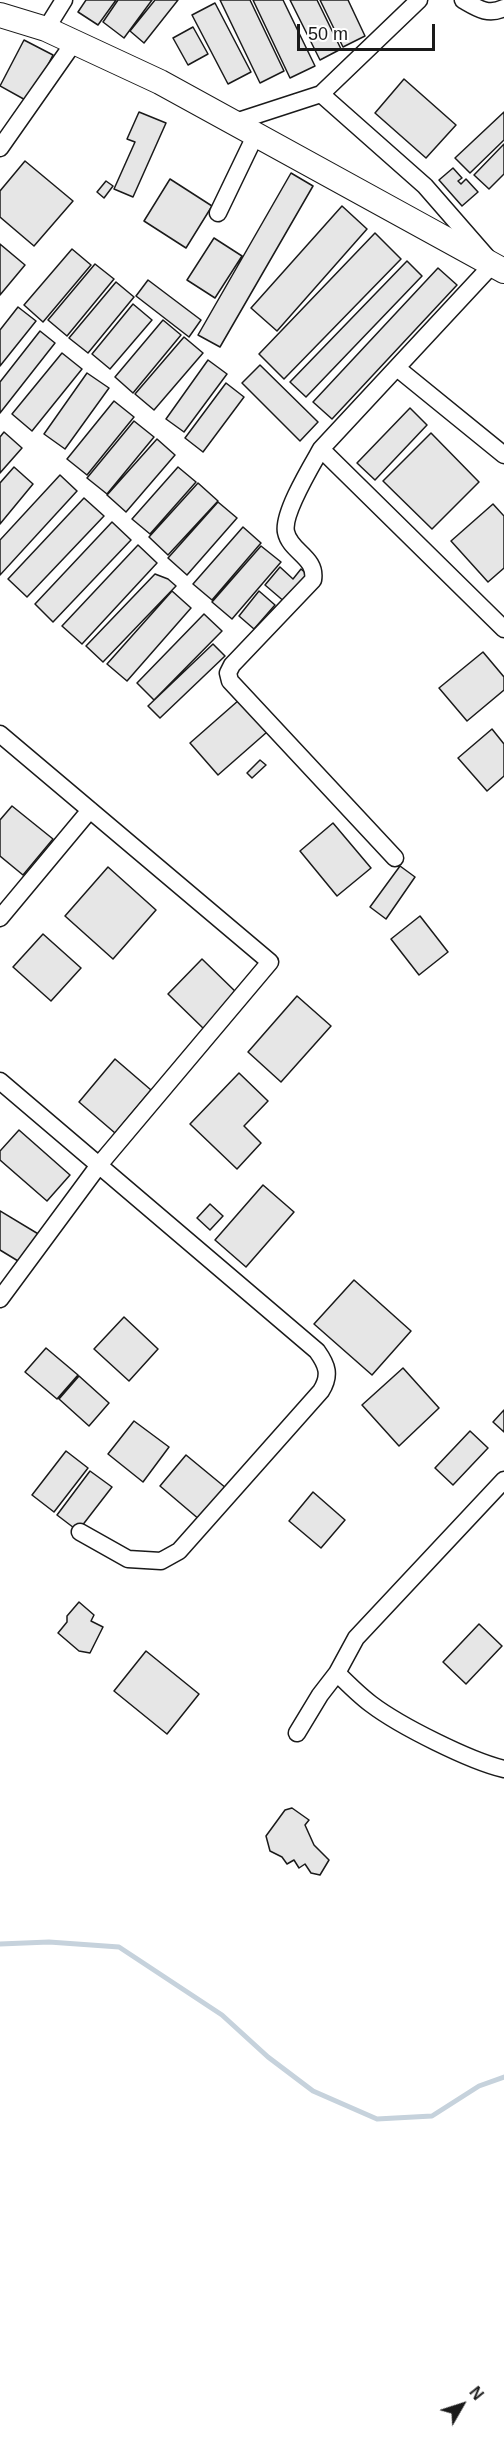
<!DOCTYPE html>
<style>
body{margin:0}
#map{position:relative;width:504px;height:2447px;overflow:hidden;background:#fff;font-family:Arial,sans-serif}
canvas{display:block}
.north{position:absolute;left:432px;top:2375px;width:60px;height:60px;-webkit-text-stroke:4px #fff;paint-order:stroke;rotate:51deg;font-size:16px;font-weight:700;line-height:24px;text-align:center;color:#1a1a1a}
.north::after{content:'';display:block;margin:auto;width:21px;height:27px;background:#1a1a1a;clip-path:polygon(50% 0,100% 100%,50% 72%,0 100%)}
.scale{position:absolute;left:297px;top:24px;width:138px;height:27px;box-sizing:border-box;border:3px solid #1a1a1a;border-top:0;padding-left:8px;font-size:18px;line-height:21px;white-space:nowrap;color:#1a1a1a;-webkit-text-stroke:4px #fff;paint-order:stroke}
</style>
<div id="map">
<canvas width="504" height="2447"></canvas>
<div class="north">N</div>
<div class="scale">50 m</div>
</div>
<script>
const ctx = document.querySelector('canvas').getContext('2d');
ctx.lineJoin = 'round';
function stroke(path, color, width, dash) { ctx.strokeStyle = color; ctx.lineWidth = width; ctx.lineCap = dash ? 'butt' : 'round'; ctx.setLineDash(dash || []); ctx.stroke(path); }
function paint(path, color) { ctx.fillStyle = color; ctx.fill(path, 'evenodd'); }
const stream = new Path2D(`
 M0,1944L49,1942L119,1947L222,2015L268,2057L313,2091L377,2119L432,2116L479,2086L504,2077`);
const building = new Path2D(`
 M86,0H116L98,25L78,12Z
 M118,0H152L124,38L103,22Z
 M155,0H178L144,43L130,31Z
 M220,0H250L284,71L260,83Z
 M253,0H283L315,66L290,78Z
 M290,0H317L341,49L320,60Z
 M320,0H348L365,36L343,47Z
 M215,3L251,72L228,84L192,15Z
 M193,27L208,54L188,65L173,38Z
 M24,40L53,55L29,102L0,86Z
 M404,79L456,125L426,158L375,113Z
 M139,112L166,123L133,197L114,189L135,142L127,139Z
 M504,112V140L470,173L455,158Z
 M504,144V174L489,189L474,175Z
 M25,161L73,201L34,246L0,217V191Z
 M453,168L462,178L458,181L461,184L466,179L478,192L462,206L439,180Z
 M291,173L313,186L220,347L198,335Z
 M170,179L212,206L186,248L144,221Z
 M106,181L113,186L104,198L97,192Z
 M342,206L367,229L277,331L251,308Z
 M375,233L401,259L284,379L259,354Z
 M214,238L242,256L215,298L187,280Z
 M0,244L25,265L0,295Z
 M72,249L91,265L43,322L24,305Z
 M407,261L422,276L306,397L290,382Z
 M95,264L114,279L67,336L48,320Z
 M438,268L457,285L332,419L313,402Z
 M148,280L201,320L189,337L136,296Z
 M116,282L134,297L88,353L69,338Z
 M133,304L152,320L110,369L92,354Z
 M18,307L36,321L0,366V330Z
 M163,320L181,335L133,393L115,377Z
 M40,331L55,343L0,413V382Z
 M184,337L203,353L154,410L135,394Z
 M62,353L82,369L32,431L12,414Z
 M208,360L227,374L184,432L166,419Z
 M260,365L318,422L300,441L242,383Z
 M87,373L109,388L65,449L44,434Z
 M226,383L244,397L203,452L185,438Z
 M114,401L134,417L87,475L67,459Z
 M410,408L427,425L375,480L357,463Z
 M134,421L154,437L107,494L87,478Z
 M4,432L22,448L0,473V437Z
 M431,433L479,482L432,529L383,481Z
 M157,439L175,455L126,512L107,495Z
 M14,467L33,484L0,524V483Z
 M178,467L196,482L150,534L132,519Z
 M60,475L77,491L0,575V540Z
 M198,483L218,501L168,555L149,537Z
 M84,498L104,516L27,597L8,579Z
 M218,502L237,518L187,575L168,558Z
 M493,504L504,516V568L488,582L451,541Z
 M112,522L131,540L53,622L35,604Z
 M243,527L261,543L212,600L193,584Z
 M138,545L157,563L82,644L62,626Z
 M261,546L281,562L232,619L212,602Z
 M280,567L293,579L301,569L309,576L286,603L265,585Z
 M155,574L168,579L176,586L103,662L86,646Z
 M172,591L191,608L127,681L107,664Z
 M259,591L275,605L254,629L239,616Z
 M204,614L222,631L154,700L137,683Z
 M213,644L225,656L160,718L148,706Z
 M483,652L504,677V690L467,721L439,688Z
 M239,700L267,732L218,775L190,743Z
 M492,729L504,744V776L487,791L458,758Z
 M260,760L266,765L252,778L247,773Z
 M12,806L53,839L23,875L0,856V820Z
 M333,823L371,868L337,896L300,851Z
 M400,866L415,877L386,919L370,907Z
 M108,867L156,910L113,959L65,916Z
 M420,916L448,952L419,975L391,939Z
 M43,934L81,968L51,1001L13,967Z
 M202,959L239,995L205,1030L168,994Z
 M297,996L331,1026L281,1082L248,1052Z
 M115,1059L151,1090L115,1133L79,1102Z
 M239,1073L268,1101L244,1126L261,1143L237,1169L190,1124Z
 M19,1130L70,1175L47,1201L0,1160V1151Z
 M263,1185L294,1212L246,1267L215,1240Z
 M210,1204L223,1216L210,1230L197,1218Z
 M0,1211L40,1235L23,1264L0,1250Z
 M354,1280L411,1331L372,1375L314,1324Z
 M124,1317L158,1349L129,1381L94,1349Z
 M46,1348L78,1375L57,1399L25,1372Z
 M403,1368L439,1408L399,1446L362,1405Z
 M79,1376L109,1403L89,1426L59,1399Z
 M504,1410V1432L493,1422Z
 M134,1421L169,1447L143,1482L108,1454Z
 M470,1431L488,1448L453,1485L435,1468Z
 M66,1451L88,1468L54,1512L32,1495Z
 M186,1455L226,1488L200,1520L160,1486Z
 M90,1471L112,1487L78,1531L57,1515Z
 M313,1492L345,1520L321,1548L289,1521Z
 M79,1602L94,1615L91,1621L103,1627L90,1653L79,1651L58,1633L67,1622V1616Z
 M479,1624L502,1646L466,1684L443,1662Z
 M146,1651L199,1694L167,1734L114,1691Z
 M292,1808L309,1820L305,1825L314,1845L329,1860L320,1875L311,1873L305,1864L299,1868L294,1860L287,1864L282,1857L270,1851L266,1836L285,1810Z`);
const street = new Path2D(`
 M463,0C477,8 488,16 504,8
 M46,29L64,0
 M321,94L425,186L493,264L321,449C312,465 282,514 286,532C290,552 317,557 313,580L232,665L228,673L230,681L395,858
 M235,122L321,94L419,0
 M0,148L75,41
 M218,213L256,134
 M397,368L504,455
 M321,449L504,629
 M0,734L270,962L99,1165L0,1299
 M0,918L90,810
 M0,1081L317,1351C327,1365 331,1375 321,1391L179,1551L161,1561L128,1559L80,1532
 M337,1673C348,1684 359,1695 371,1704C400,1726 470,1761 504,1769
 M297,1733L320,1695L337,1673L356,1638L504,1480`);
const secondary = new Path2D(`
 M0,15L46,29L160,82L504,271`);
stroke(stream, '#c6d2dc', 5);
paint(building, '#e6e6e6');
stroke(building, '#1a1a1a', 1.5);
stroke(street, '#1a1a1a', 19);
stroke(secondary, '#1a1a1a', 26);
stroke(street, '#fff', 16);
stroke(secondary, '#fff', 24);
</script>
